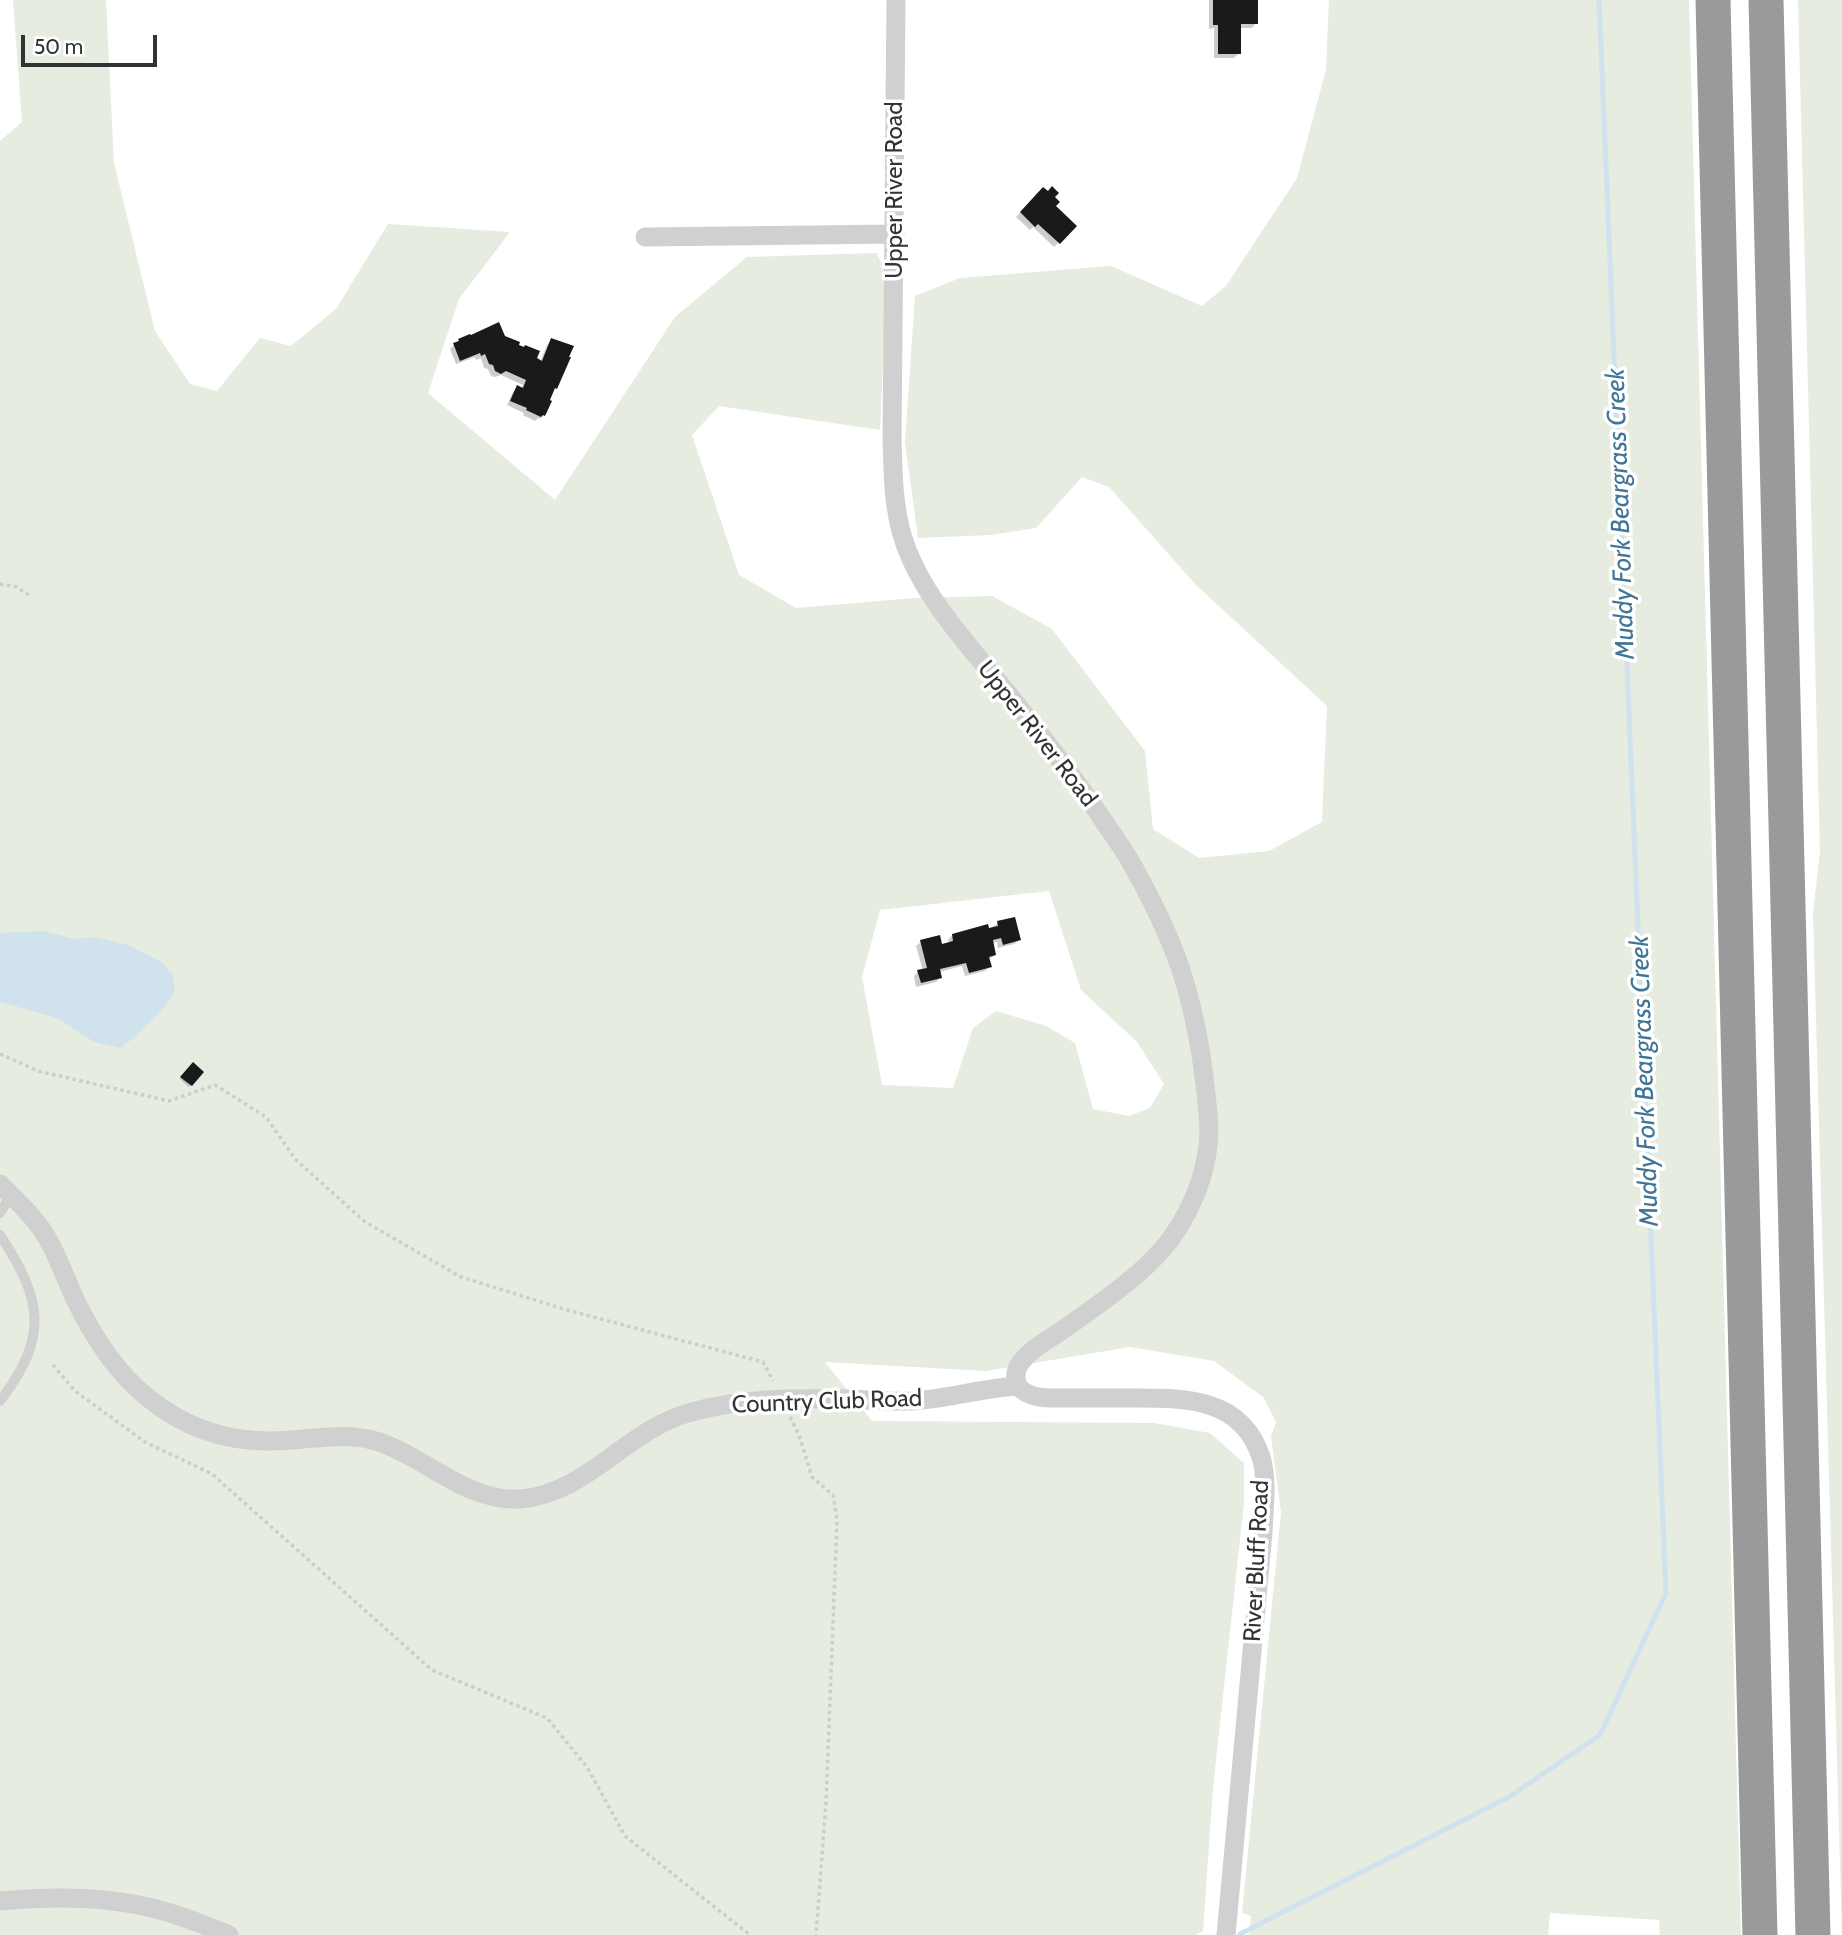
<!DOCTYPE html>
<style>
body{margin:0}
#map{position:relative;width:1842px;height:1935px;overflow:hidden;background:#fff;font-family:Cabin,sans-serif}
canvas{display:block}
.scale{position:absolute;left:21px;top:35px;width:136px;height:32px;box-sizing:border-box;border:4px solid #333;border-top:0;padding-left:9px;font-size:21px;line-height:24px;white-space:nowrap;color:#333;-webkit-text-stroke:5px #fff;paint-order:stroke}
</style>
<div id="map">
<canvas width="1842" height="1935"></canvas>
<div class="scale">50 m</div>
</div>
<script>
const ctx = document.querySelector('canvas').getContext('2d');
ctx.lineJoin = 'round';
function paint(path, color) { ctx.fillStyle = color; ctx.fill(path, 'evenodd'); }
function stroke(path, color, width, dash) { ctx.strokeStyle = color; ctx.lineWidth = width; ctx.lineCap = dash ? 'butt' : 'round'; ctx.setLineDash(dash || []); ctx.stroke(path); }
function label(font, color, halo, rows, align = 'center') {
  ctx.font = font + ' Cabin,sans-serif'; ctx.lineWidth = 7; ctx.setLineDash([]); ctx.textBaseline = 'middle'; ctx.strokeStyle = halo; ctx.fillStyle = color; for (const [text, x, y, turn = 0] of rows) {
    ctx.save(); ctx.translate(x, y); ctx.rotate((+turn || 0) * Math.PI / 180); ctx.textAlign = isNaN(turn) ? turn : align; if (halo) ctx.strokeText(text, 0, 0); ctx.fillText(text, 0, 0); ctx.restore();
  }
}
const green = new Path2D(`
 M13,0H106L114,163L155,331L190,384L217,391L260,338L291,346L336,309L388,224L510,232L459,299L428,393L555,500L675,317L747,257L876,253L887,272L880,430L719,406L692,435L739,575L796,608L914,598L992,596L1052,629L1145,751L1153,829L1199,858L1269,851L1322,822L1327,706L1196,585L1109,487L1082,477L1036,528L990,535L918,538L905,442L915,296L960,278L1111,266L1202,306L1226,286L1297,178L1326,70L1329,0H1689L1741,1935H1660L1659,1920L1550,1913L1548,1935H1249L1251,1916L1242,1913L1281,1512L1271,1436L1276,1422L1263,1397L1214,1361L1130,1347L986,1371L825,1362L872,1421L1154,1423L1210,1433L1244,1463V1503L1213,1788L1203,1931L1195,1935H0V141L22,122ZM1049,891L1081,990L1137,1042L1164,1084L1150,1108L1129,1116L1093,1109L1075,1043L1046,1026L996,1011L973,1028L953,1088L882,1085L862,977L880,910Z
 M1798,0H1842V1935L1813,913L1820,852Z`);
const water = new Path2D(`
 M44,931L74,939L95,937L128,945L160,961L172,973C173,978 175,985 174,990C172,1006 133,1039 120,1048L94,1042L57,1018L0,1002V933Z`);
const shadow = new Path2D(`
 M1209,0H1256V23L1252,28H1239V53L1234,58H1214V28L1209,29Z
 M1043,189L1052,197L1053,206L1075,226L1054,247L1033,227L1030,230L1016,217Z
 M503,337L540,362L547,345L552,340L556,388L551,393L544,415L539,419L538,418L535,421L523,415L524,413L507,405L513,392L517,388L521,389L523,385L501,375L495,377L491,376L488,369L484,368L481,358L476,360L475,357L456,364L450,349L459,340Z
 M998,923L1019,940L1014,944L998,948L997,942L992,943L995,955L988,960L990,966L985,971L965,976L962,966L939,972L941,977L936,982L916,987L914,976L918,972L923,971L916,946L921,942L940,946L949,944L948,940L952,935L988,930Z
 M193,1064L202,1072L189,1087L180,1079Z`);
const stream = new Path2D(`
 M1240,1934L1509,1797L1600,1735L1666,1593L1599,0`);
const building = new Path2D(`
 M1213,0H1258V24H1241V54H1218V25H1213Z
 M1052,186L1059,193L1055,197L1060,202L1056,206L1077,226L1060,244L1038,224L1035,227L1020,212L1043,187L1048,191Z
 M499,322L505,336L520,342L519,345L524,347L525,345L540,351L537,358L542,361L551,338L574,346L569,357H571L557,389L555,388L550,400L552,401L545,416L543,415L541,417L526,410L527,408L510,401L517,385L523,388L526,380L506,371L501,374L495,371L493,365L489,364L485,354L481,356L480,353L460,361L453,343L459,341L458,339L470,334L471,335Z
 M1015,917L1021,940L1003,945L1001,938L993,940L996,955L989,957L992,967L969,973L966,963L940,969L942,978L921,983L917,970L927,968L920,940L940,935L942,944L953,941L952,934L988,924L989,928L998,926L997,921Z
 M193,1062L204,1072L192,1086L180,1077Z`);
const path = new Path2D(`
 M0,584L17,587L30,596
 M0,1054L38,1071L169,1101L215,1085L266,1117L296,1160L364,1221L461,1277L567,1310L763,1362L773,1381
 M53,1365L75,1391L145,1442L212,1474L432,1670L547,1718L587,1767L625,1836L750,1935
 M790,1417L799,1435L812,1477L833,1495L837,1520L826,1803L816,1935`);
const service = new Path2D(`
 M0,1213L11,1195
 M0,1235C43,1300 49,1337 0,1401`);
const minor = new Path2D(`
 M896,0L892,438C893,472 893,506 903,538C921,595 969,646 1006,691C1039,732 1071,773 1101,817C1110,831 1120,844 1129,859C1149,894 1168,932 1181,970C1196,1016 1204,1066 1208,1114C1213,1158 1196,1204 1170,1240C1144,1274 1102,1302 1067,1327C1052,1338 1030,1348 1019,1365C1015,1372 1015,1379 1018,1386
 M645,237L895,234
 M0,1184C18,1202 38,1220 50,1243C59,1260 66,1279 74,1297C91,1333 116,1372 147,1397C189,1432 237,1445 291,1440C320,1438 351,1432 379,1442C427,1458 466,1502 520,1499C586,1494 626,1431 688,1413C739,1398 794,1398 847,1399C868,1400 890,1402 912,1401C948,1399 982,1388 1018,1386
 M1018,1386C1029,1400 1052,1398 1068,1398C1091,1398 1114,1398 1137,1398C1188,1398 1242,1399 1261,1457C1268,1480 1264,1508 1263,1532L1226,1935
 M0,1901C53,1896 111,1896 163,1911C186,1917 207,1926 229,1935`);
const motorway = new Path2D(`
 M1713,0L1760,1935
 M1766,0L1813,1935`);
const streetNames = [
 ["Upper River Road",895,190,-90],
 ["Upper River Road",1037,734,52],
 ["Country Club Road",827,1402,-2],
 ["River Bluff Road",1257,1561,-87]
];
const waterNames = [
 ["Muddy Fork Beargrass Creek",1621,514,-92],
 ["Muddy Fork Beargrass Creek",1645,1081,-92]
];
paint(green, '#e6ecdf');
paint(water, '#cfe2ee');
paint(shadow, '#0003');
stroke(stream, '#cfe2ee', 5);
paint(building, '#1a1a1a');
stroke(path, '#cdcdcd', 3.5, [3.5, 3.5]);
stroke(service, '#d0d0d0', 10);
stroke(minor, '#d0d0d0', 19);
stroke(motorway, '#9a9a9a', 35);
label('24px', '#333', '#fff', streetNames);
label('italic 26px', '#3f7597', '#fff', waterNames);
</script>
